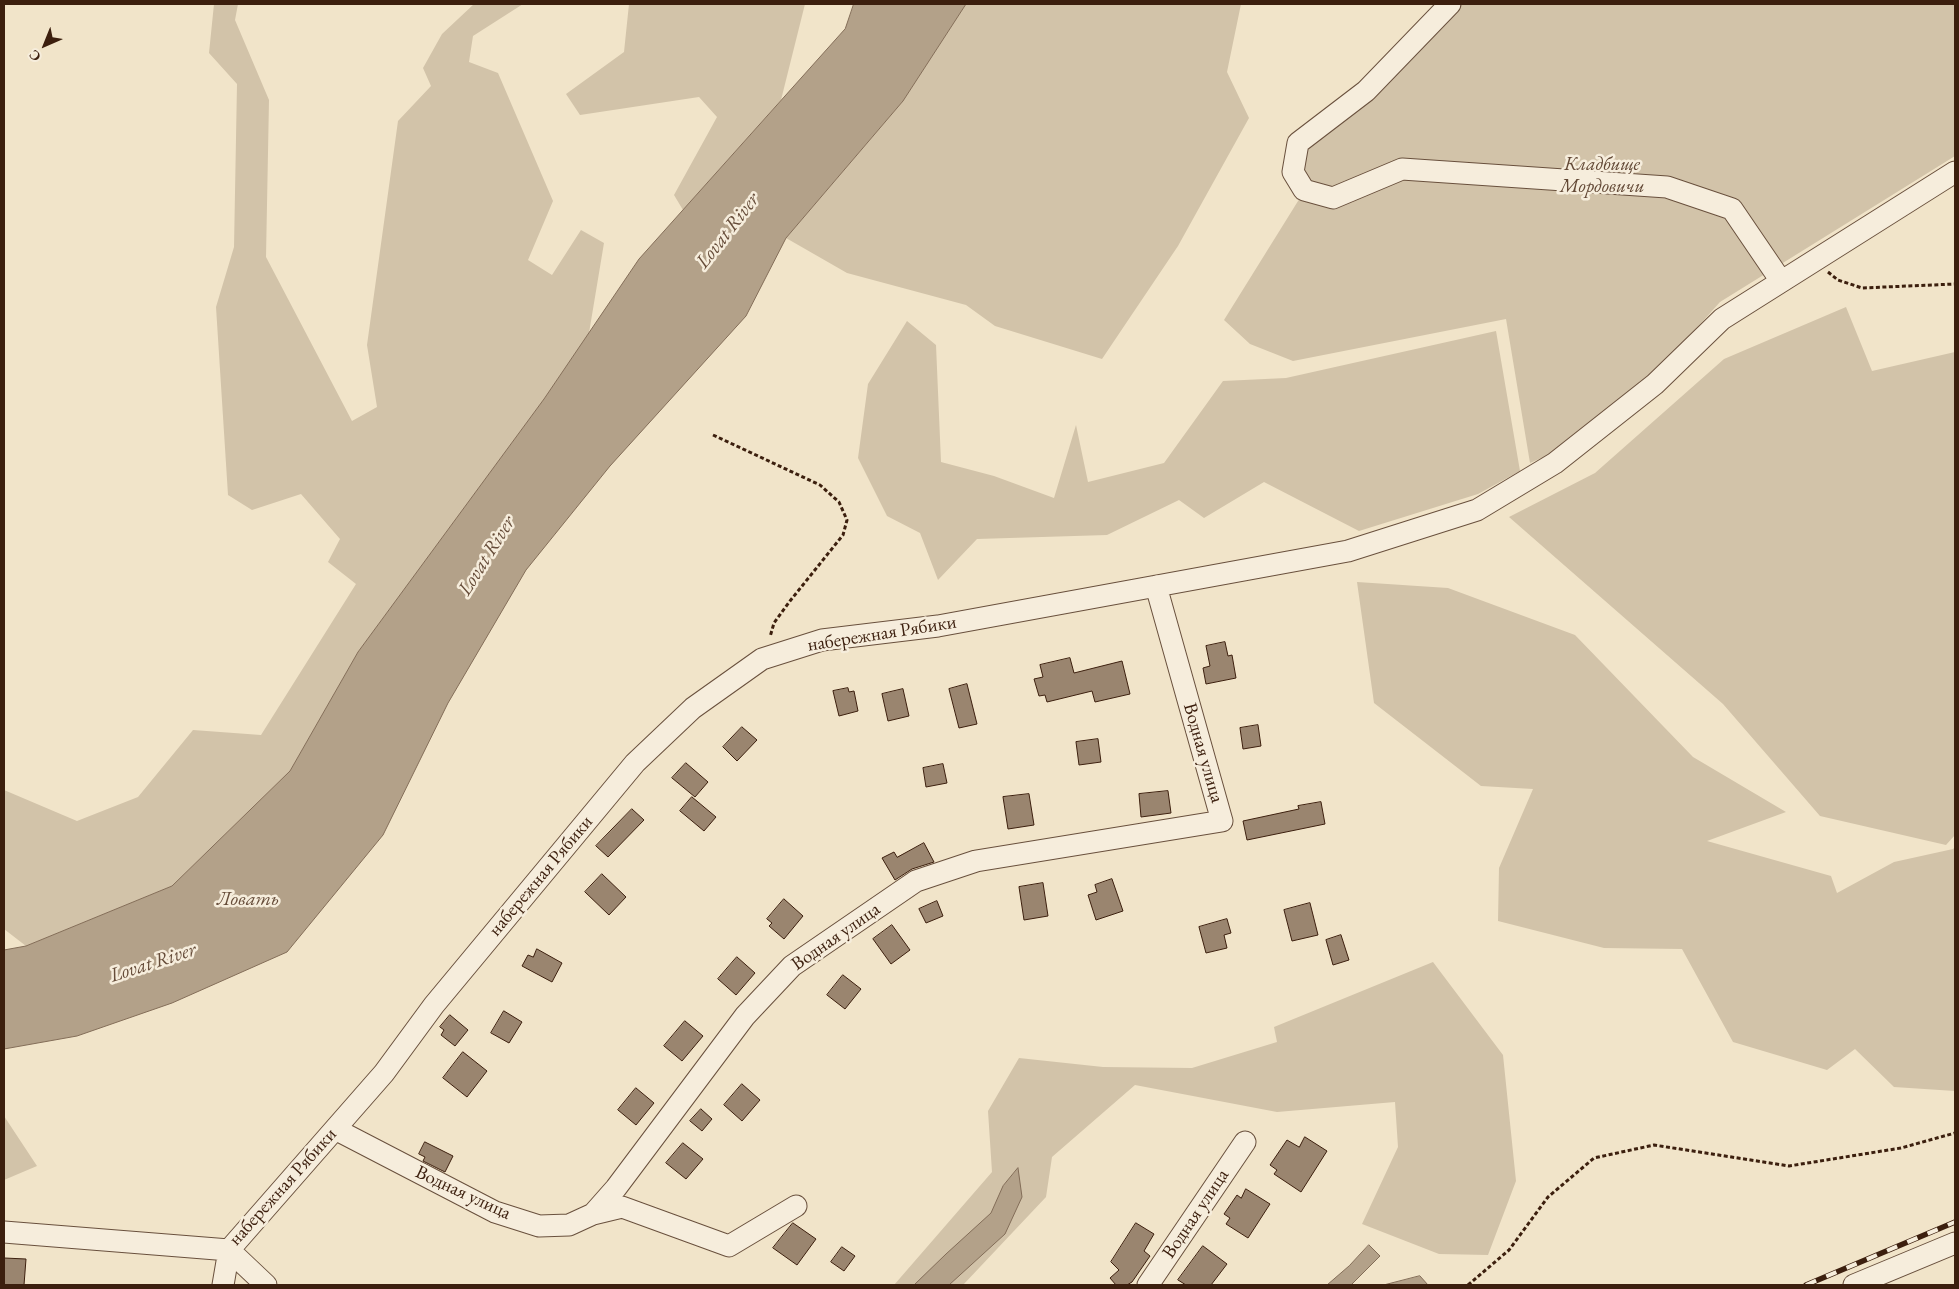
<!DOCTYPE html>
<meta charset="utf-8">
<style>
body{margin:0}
#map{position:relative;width:1959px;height:1289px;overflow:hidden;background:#f1e4c9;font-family:"EB Garamond",serif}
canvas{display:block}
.frame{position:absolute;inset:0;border:5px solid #3c1f0e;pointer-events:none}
.north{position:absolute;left:20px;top:20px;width:50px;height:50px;-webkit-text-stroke:4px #f6eddc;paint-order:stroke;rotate:224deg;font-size:14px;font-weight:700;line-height:20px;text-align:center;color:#3c1f0e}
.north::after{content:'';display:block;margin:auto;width:18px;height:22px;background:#3c1f0e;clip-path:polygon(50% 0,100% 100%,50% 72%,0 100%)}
</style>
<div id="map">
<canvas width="1959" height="1289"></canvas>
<div class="frame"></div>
<div class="north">С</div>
</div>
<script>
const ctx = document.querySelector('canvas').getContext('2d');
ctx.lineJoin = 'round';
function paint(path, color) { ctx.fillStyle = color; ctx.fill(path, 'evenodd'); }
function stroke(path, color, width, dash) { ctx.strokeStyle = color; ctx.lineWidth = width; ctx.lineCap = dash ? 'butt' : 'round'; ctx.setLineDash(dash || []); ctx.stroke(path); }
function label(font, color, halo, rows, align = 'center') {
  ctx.font = font + ' "EB Garamond",serif'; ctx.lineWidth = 5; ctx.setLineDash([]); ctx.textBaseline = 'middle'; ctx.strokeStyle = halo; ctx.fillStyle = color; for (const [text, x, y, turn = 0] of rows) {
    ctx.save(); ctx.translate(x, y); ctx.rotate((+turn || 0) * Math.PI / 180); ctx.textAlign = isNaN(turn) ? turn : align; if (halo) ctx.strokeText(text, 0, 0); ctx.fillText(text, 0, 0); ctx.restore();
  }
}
const green = new Path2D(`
 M214,4H238L235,20L269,100L266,257L352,421L377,407L367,345L398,121L431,86L423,68L442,34L474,4H523L473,36L469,62L498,73L553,201L528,260L552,275L581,230L604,243L589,333L544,399L358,652L290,771L172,886L26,946L4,929V790L77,821L138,797L193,730L261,735L356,584L328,562L340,539L301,494L252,510L228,495L216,307L234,247L237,84L209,53Z
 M629,4H805L781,100L683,210L674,195L717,117L699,97L580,115L566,94L624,52Z
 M966,4H1241L1227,72L1249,118L1178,246L1102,359L995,326L966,305L847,273L786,238L903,101Z
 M1459,4H1955V156L1720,302L1669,359L1555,452L1530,463L1506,319L1293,361L1250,344L1224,320L1308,185L1300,171L1304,146Z
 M1846,307L1872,371L1955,352V835L1946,845L1820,816L1723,704L1509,517L1595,473L1724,359Z
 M907,321L936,345L941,462L994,476L1054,498L1076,425L1088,482L1164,463L1223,381L1286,378L1496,331L1520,471L1478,494L1359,531L1264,482L1204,518L1179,500L1107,535L977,539L938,580L920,533L887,516L858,458L868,384Z
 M1357,582L1448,588L1575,635L1693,757L1786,812L1707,841L1831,876L1837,893L1894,862L1953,849L1955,847V1091L1894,1087L1855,1049L1827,1070L1733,1042L1682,949L1604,948L1498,921L1499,868L1533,789L1481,786L1374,703Z
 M1433,962L1503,1055L1516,1181L1488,1255L1439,1254L1362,1224L1398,1147L1395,1102L1277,1112L1135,1085L1052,1157L1046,1197L963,1285H894L992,1172L988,1111L1019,1058L1103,1067L1192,1068L1277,1042L1274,1027Z
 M4,1116L37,1166L4,1180Z`);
const water = new Path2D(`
 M854,4H966L903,101L786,238L746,316L610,466L526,570L448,703L383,835L287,952L172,1003L77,1036L4,1049V950L26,946L172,886L290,771L358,652L544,399L639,259L845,29Z
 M1018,1168L1022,1197L1005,1234L949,1285H914L946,1254L991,1213L1003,1186Z
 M1369,1245L1380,1256L1351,1285H1327L1349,1266Z
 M1420,1276L1428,1285H1384Z`);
const building = new Path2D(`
 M1225,642L1228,656L1232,655L1236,678L1206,684L1203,668L1210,666L1206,646Z
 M1070,658L1074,673L1122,661L1130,694L1095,702L1092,691L1047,702L1045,695L1039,696L1034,679L1043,677L1040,665Z
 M967,684L977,724L959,728L949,689Z
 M848,688L849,692L854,691L858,711L839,716L833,691Z
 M903,689L909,716L888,721L882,694Z
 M1258,725L1261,746L1243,749L1240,728Z
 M742,727L757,740L737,761L723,747Z
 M1098,739L1101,762L1079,765L1076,742Z
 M686,763L708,782L695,797L672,778Z
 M943,764L947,783L926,787L923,768Z
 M1168,791L1171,813L1141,817L1139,794Z
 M1029,794L1034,825L1008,829L1003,797Z
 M692,797L716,817L704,831L680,811Z
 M1321,802L1325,824L1247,840L1243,821L1299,809L1298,806Z
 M632,809L644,820L608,857L596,846Z
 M924,843L934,862L912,869L895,880L882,858L894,852L897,857Z
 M602,874L626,897L609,915L585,892Z
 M1112,879L1123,911L1096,920L1088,895L1097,892L1095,885Z
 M1043,883L1048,916L1024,920L1019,887Z
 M784,899L803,916L784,939L769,926L772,923L767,919Z
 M937,901L943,916L926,923L919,909Z
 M1310,903L1318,935L1292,941L1284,910Z
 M1227,919L1231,933L1224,935L1227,948L1206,953L1199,927Z
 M892,925L910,950L891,964L873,939Z
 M1341,935L1349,960L1333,965L1326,940Z
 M537,949L562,963L552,982L522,966L528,955L533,957Z
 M737,957L755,973L736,995L718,979Z
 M843,975L861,989L845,1009L827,995Z
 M504,1011L522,1022L509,1043L491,1033Z
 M450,1015L468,1030L455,1046L441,1035L444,1030L440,1027Z
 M685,1021L703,1036L682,1061L664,1046Z
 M463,1052L487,1071L467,1097L443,1078Z
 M742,1084L760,1100L742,1121L724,1105Z
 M636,1088L654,1103L636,1125L618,1110Z
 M701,1109L712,1119L702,1131L690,1121Z
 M1305,1137L1327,1151L1301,1192L1274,1174L1277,1170L1270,1165L1287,1140L1299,1147Z
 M425,1142L453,1156L445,1172L423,1161L425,1157L419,1154Z
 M683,1143L703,1159L686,1179L666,1163Z
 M1246,1189L1270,1204L1248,1238L1226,1224L1230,1218L1224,1214L1237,1195L1241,1198Z
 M793,1223L816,1239L797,1265L773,1248Z
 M1136,1223L1154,1234L1144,1251L1150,1256L1132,1282L1127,1285H1116L1110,1278L1119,1270L1111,1262Z
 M1203,1246L1227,1264L1211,1285H1186L1178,1280Z
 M842,1247L855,1256L844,1271L831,1262Z
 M4,1258L26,1259L24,1285H4Z`);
const path = new Path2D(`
 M1828,272L1838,280L1862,288L1955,284
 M713,435L820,485L839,502L847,520L843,535L790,601L774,623L770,637
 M1468,1285L1509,1250L1548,1197L1594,1158L1654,1145L1789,1166L1901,1148L1955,1133`);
const minor = new Path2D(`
 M1450,4L1366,91L1298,143L1293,172L1304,190L1333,198L1402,169L1667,187L1732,209L1781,281
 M335,1129L495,1212L539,1226L569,1225L593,1214L616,1188L745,1016L792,966L916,881L976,861L1222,821L1156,586
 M593,1214L622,1207L729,1246L796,1206
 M4,1232L229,1250
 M229,1250L384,1073L434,1005L635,763L693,708L762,659L822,640L938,626L1348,551L1477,510L1555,463L1655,384L1722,319L1955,172
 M229,1250L266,1285
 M223,1285L229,1250
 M1148,1285L1245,1142
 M1854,1285L1955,1243`);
const rail = new Path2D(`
 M1806,1285L1955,1222`);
const parkNames = [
 ["Кладбище",1602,165],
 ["Мордовичи",1602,187]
];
const streetNames = [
 ["набережная Рябики",882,634,-9],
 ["Водная улица",1203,753,74],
 ["набережная Рябики",541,876,-50],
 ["Водная улица",836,937,-35],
 ["набережная Рябики",283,1187,-48],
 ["Водная улица",463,1193,25],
 ["Водная улица",1196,1214,-56]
];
const waterNames = [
 ["Lovat River",728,231,-52],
 ["Lovat River",487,556,-58],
 ["Ловать",248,900],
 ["Lovat River",153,963,-18]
];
paint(green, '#d2c3a9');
paint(water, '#b3a189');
stroke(water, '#836d58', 1);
paint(building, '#9a856f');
stroke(building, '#3c1f0e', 1);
stroke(minor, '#69503d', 23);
stroke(path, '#3c1f0e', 3, [4, 2.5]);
stroke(minor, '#f6eddc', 21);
stroke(rail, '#3c1f0e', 5.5);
stroke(rail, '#f6eddc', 4, [11]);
label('italic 19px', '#624835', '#f6eddc', parkNames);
label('19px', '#3c1f0e', '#f6eddc', streetNames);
label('italic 20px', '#664c39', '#f6eddc', waterNames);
</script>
